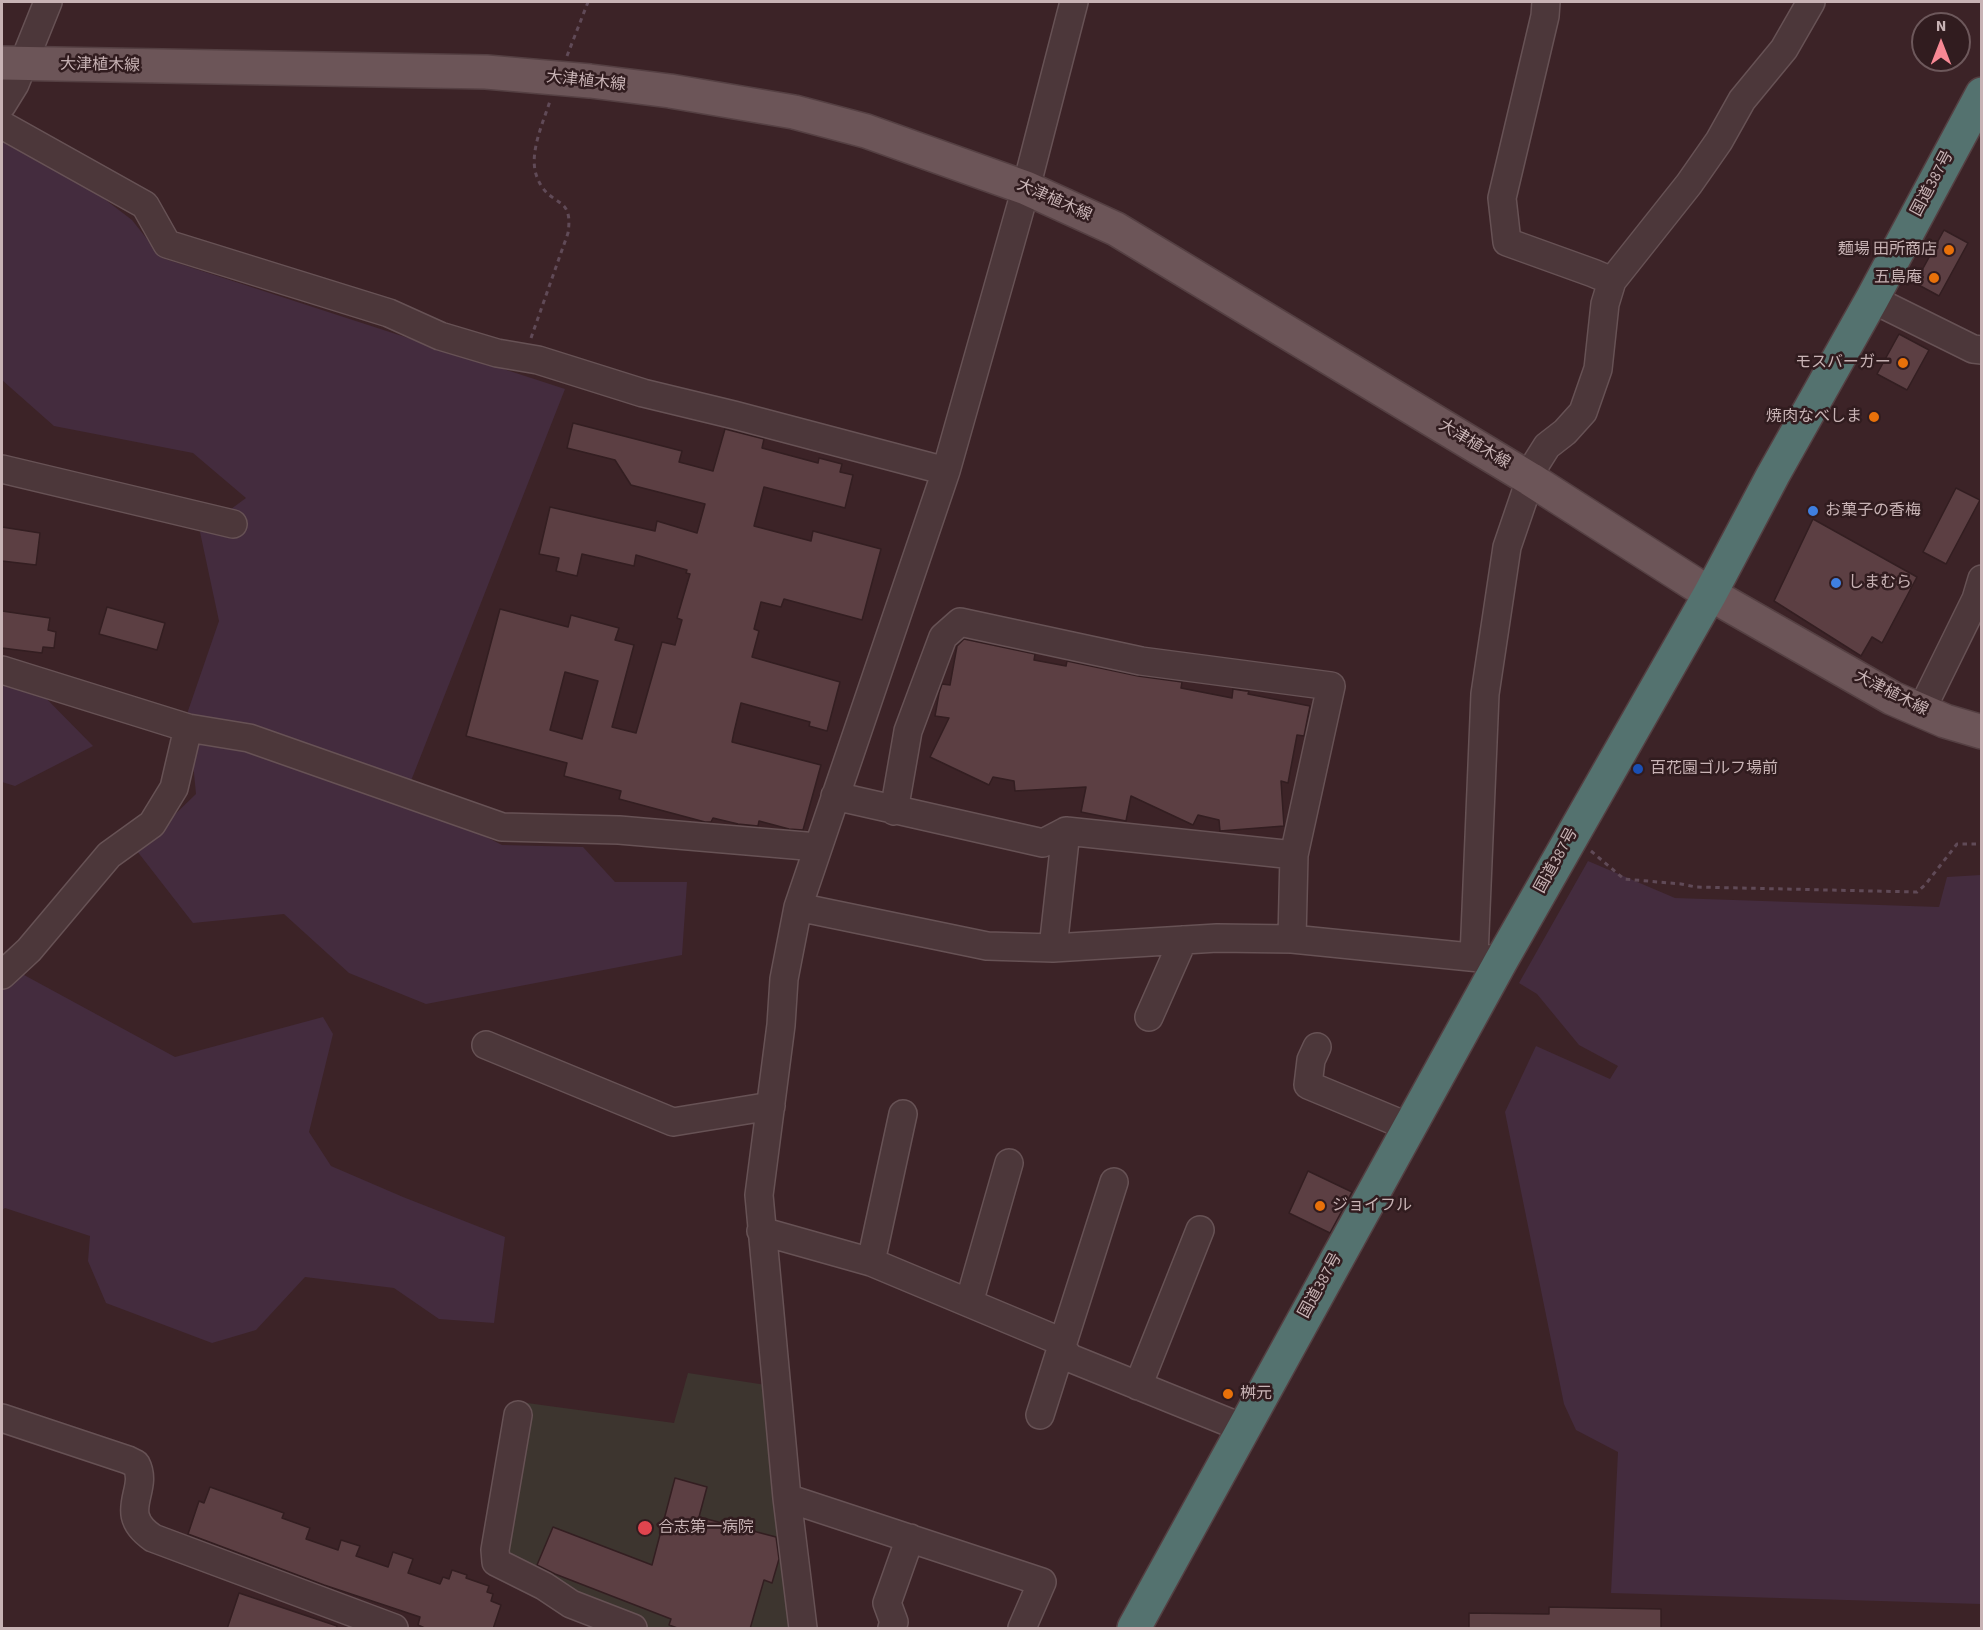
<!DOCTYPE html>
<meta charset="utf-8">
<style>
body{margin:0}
#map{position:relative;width:1983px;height:1630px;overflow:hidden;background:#3c2327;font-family:"Source Sans 3",sans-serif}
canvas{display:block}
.frame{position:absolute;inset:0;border:3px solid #c8b3b5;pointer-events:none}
.north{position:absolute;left:1911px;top:12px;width:60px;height:60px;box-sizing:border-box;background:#311c1f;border:2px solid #6d585b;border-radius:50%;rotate:0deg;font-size:16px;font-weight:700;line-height:24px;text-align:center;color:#c8b3b5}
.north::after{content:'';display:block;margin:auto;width:21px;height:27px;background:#f78894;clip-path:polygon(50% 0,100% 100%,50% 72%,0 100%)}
</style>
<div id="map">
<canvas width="1983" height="1630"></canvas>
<div class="frame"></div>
<div class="north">N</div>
</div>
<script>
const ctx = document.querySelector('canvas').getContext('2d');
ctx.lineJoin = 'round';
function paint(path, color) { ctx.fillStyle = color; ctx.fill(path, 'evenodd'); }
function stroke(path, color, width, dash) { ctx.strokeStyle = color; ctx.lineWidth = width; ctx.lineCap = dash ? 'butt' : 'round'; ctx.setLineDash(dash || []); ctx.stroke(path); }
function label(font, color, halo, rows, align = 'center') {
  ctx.font = font + ' "Source Sans 3","Noto Sans JP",sans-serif'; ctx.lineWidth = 5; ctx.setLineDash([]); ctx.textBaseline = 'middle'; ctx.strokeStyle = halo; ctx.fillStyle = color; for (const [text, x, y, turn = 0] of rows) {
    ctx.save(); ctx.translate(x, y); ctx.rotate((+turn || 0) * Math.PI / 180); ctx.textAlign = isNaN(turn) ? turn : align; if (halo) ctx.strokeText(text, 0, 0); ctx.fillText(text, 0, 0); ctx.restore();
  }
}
const medical = new Path2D(`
 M688,1373L766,1385L796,1628H645L499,1557L527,1403L674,1423Z`);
const green = new Path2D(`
 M2,121L132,220L162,258L565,389L405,796L502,845L583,847L615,882H687L682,955L426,1004L349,973L284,914L193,923L137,851L196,794L188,711L219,621L200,532L246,498L193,453L54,426L2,380Z
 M2,675L34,686L93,746L15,786L2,782Z
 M1588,861L1675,898L1939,907L1947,877L1981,875V1604L1611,1593L1618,1452L1576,1430L1564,1404L1505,1112L1536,1046L1610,1079L1618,1066L1579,1045L1537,994L1519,983Z
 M2,963L175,1057L323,1017L333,1034L309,1132L331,1166L403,1197L505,1237L494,1323L439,1319L394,1288L305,1277L256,1330L212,1343L106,1303L88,1261L90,1236L5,1208L2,1210Z`);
const building = new Path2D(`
 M1944,230L1968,243L1939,296L1915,283Z
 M1899,334L1929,350L1907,390L1877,374Z
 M573,423L682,451L679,462L713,471L725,429L764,439L762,448L818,463L819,458L842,464L840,472L853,475L845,508L764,487L754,526L811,541L813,531L881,549L862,620L784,599L781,607L761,602L754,629L759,631L752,657L840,682L827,731L809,726L810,722L741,703L734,732L732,742L821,765L803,830L789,829L759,821L758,826L738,824L713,818L711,822H705L619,799L621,791L564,776L567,763L466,736L500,609L568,627L571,615L619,628L615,640L634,645L612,727L636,733L662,642L675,645L682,620L677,618L690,574L686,573L687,570L636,555L634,566L582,554L577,576L556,571L559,558L539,554L550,507L655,531L657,521L697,533L705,504L631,485L615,460L567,448ZM565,672L598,681L582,739L550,730Z
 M1956,488L1980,500L1946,564L1923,552Z
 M1813,519L1917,577L1882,643L1872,637L1861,656L1774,601Z
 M2,527L40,533L36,565L2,561Z
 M107,607L165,623L157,650L99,634Z
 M2,611L50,618L48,630L56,632L54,648L43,647L42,653L2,648Z
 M964,639L1035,654L1034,660L1066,666L1067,661L1138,676L1182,682L1181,688L1232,698L1233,689L1246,691H1249L1248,694L1310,706L1304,736L1297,735L1288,783L1281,781L1284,826L1220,831L1219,820L1198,815L1193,825L1131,796L1126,821L1081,812L1086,787L1015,791L1014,781L993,777L989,785L930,757L949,718L935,716L939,693L942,684L950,685L957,646Z
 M1308,1171L1352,1192L1330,1233L1289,1213Z
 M675,1478L707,1487L699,1517L776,1537L779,1559L772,1583L764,1580L750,1629H680L669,1625L671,1619L555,1574L537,1565L553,1527L652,1565Z
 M210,1487L284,1513L282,1518L310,1528L306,1539L338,1550L341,1540L360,1546L356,1556L388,1567L393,1552L413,1559L408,1573L440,1584L443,1577L449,1579L452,1570L467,1575L466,1578L489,1586L487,1592L493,1594L491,1601L501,1605L493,1629H427L418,1625L420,1617L324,1585L188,1534L199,1501L204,1503Z
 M239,1593L337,1626L336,1629H227Z
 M1549,1607L1661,1609V1629H1469V1613L1549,1614Z`);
const path = new Path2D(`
 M567,56L588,2
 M531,338L568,233C574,193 549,209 537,177C528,155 543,123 550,101
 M1591,851L1624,879L1681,884L1696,887L1917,892L1925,885L1957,844H1982`);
const minor = new Path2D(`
 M1546,2L1545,16L1502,198L1507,242L1593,273L1612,281
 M2,105L15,84L48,2
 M2,125L145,205L167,244L389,313L440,336L497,353L538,360L643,393L734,415L946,471
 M1872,299L1973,349L1982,350
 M2,469L233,524
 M2,670L188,728L249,738L502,827L619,830L817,847
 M1921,711L1976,599L1982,579
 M835,796L1043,843L1066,831L1294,855
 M894,811L908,731L943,637L960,622L1141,661L1331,686L1294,855L1292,939
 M798,907L987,946L1053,948L1217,938L1292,939L1490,959
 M1053,948L1066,831
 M1474,957L1485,694L1507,547L1535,465L1547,446L1565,432L1583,412L1598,369L1605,304L1612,281L1689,184L1719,141L1742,100L1784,49L1811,2
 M2,975L29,950L109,855L152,824L174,788L188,728
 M1149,1017L1183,940
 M486,1045L673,1122L771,1106
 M1317,1047L1311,1060L1308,1085L1409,1127
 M761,1231L871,1262L1055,1339L1070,1358L1243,1428
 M871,1262L903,1114
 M969,1303L1009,1163
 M1138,1386L1200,1230
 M518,1415L495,1550L496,1562L544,1586L571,1604L633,1628
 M1040,1415L1114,1182
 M2,1418L128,1460L136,1464C150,1491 115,1512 153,1538L394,1628
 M787,1498L1042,1582L1022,1628
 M803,1628L787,1498L759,1195L781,1025L784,979L798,907L946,471L1026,188L1074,2
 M892,1628L894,1622L887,1603L910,1538`);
const major = new Path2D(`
 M2,63L486,72L590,81L670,91L794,112L866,131L1026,188L1116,229L1530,479L1710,594L1892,698L1945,721L1982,732`);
const highway = new Path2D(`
 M1134,1628L1501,961L1710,594L1773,475L1872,299L1982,94`);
const markers = [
 [1949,250,6,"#e8710a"],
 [1934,278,6,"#e8710a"],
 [1903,363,6,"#e8710a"],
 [1874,417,6,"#e8710a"],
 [1813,511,6,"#3f7fe0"],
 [1836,583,6,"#3f7fe0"],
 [1638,769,6,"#1a4fb4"],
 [1320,1206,6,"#e8710a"],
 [1228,1394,6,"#e8710a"],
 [645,1528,8,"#e0444e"]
];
const streetNames = [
 ["大津植木線",100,66,1],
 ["大津植木線",586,82,6],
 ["国道387号",1933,184,-62],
 ["大津植木線",1054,201,24],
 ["大津植木線",1474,445,31],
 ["大津植木線",1891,694,27],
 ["国道387号",1557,861,-61],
 ["国道387号",1321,1286,-61]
];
const poiNames = [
 ["麺場 田所商店",1937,250,"right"],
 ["五島庵",1922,278,"right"],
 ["モスバーガー",1891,363,"right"],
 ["焼肉なべしま",1862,417,"right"],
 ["お菓子の香梅",1825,511],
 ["しまむら",1848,583],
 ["百花園ゴルフ場前",1650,769],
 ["ジョイフル",1332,1206],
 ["桝元",1240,1394],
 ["合志第一病院",658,1528]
];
paint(medical, '#3d352f');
paint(green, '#442c3e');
paint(building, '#5c3f43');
stroke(building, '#331e21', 1.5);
stroke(minor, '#675255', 30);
stroke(major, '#554043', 36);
stroke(highway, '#543f42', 36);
stroke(path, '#604a57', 3, [4.5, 4.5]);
stroke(minor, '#4c373a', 27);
stroke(major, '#6c5558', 33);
stroke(highway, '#54726f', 33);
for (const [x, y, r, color] of markers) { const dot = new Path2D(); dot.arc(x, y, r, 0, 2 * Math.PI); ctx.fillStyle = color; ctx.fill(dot); stroke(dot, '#311c1f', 2); }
label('16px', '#c8b3b5', '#311c1f', streetNames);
label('16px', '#c8b3b5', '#311c1f', poiNames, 'left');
</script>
